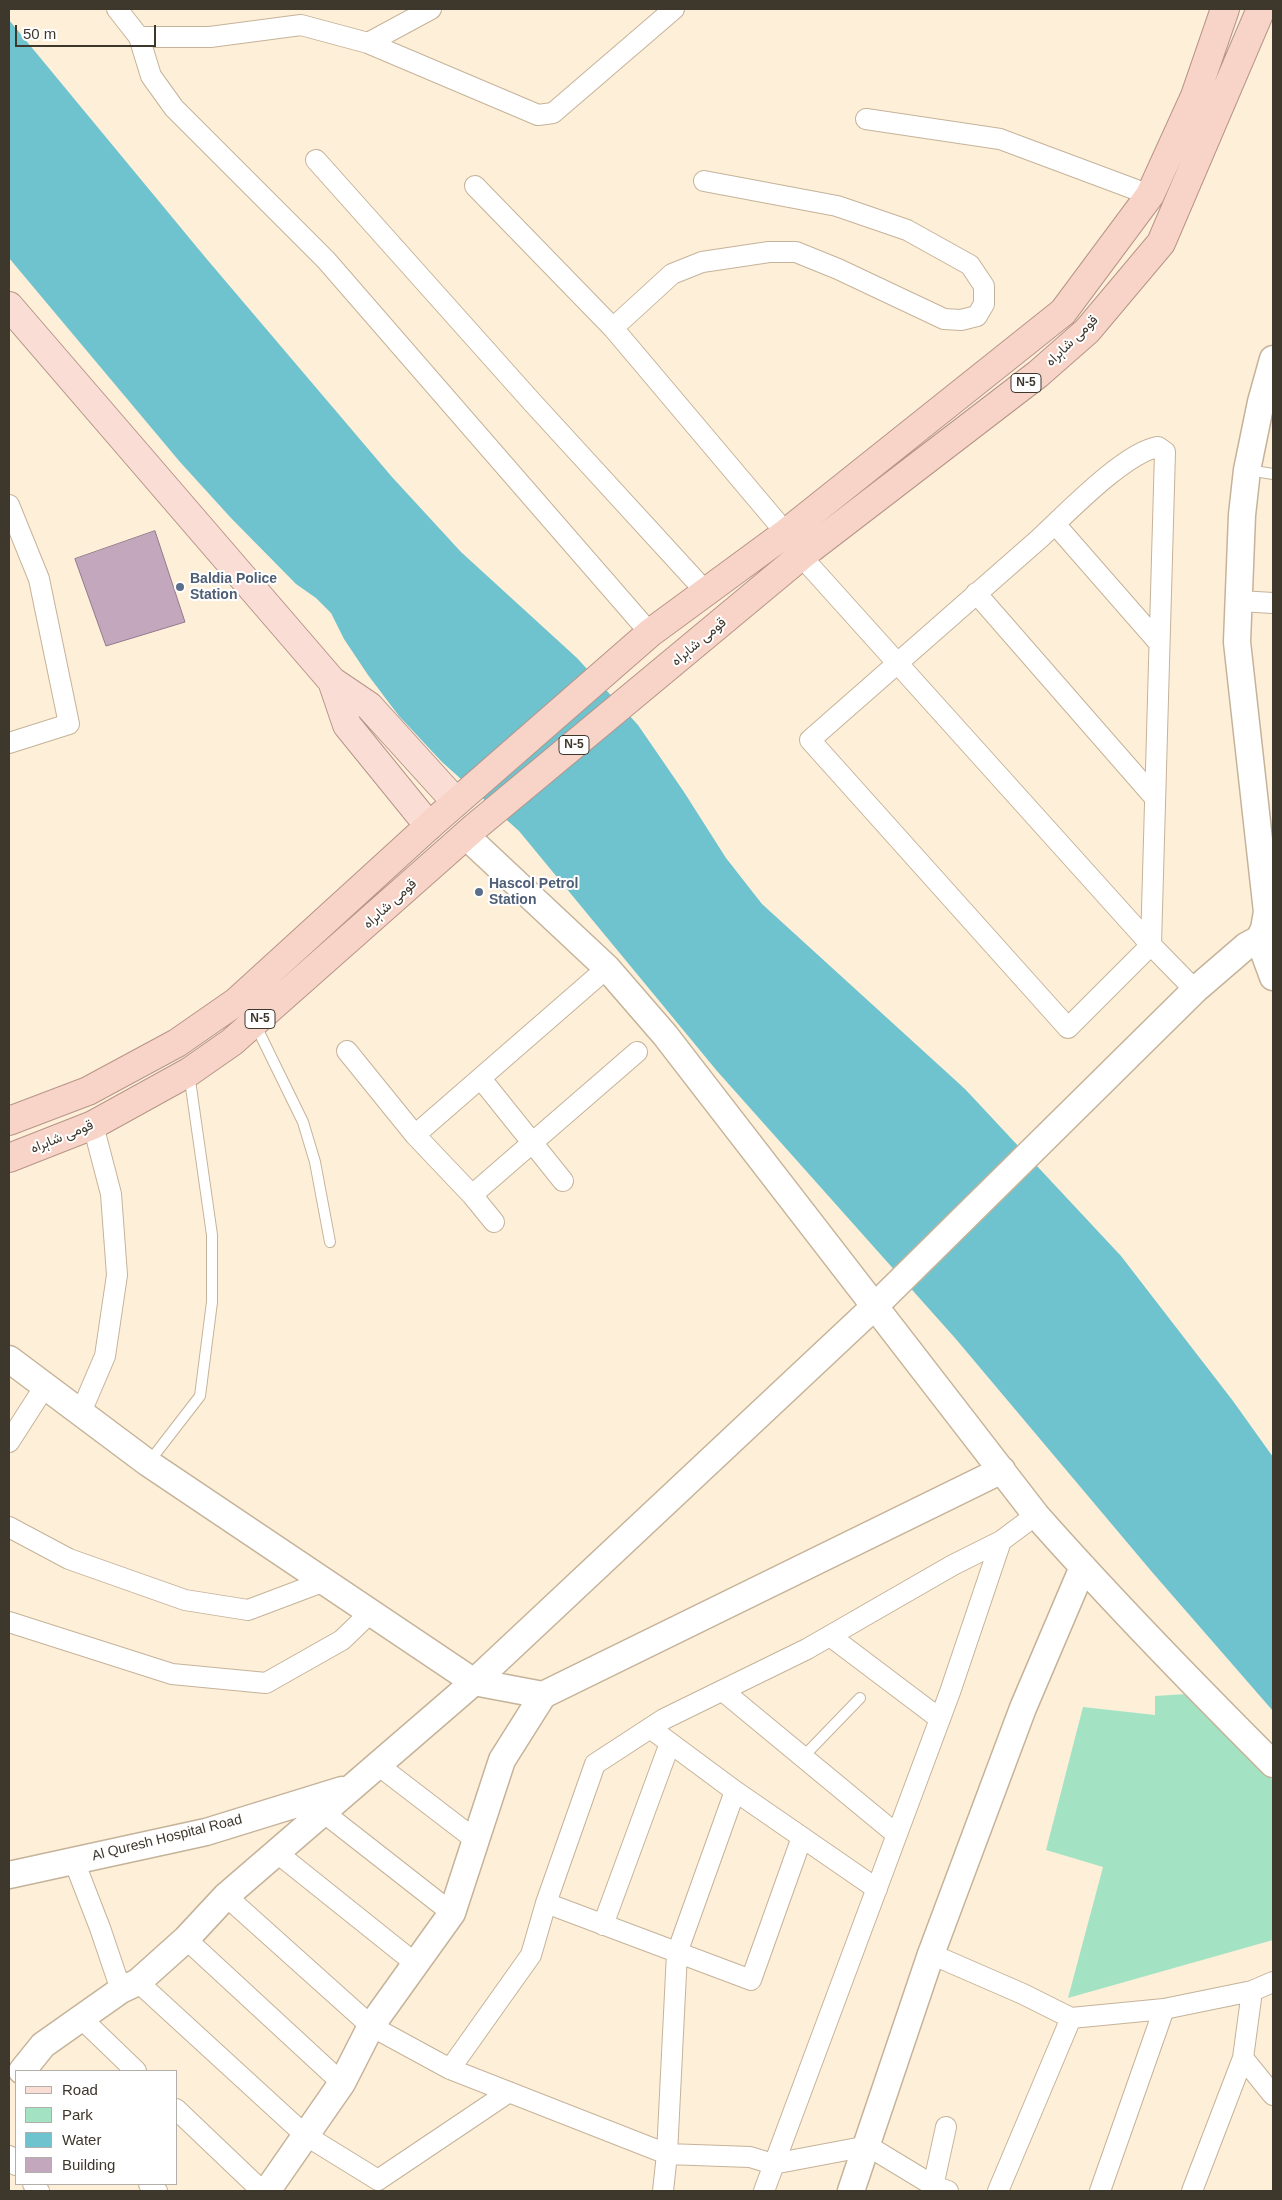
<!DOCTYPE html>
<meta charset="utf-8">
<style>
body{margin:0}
#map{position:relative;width:1282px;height:2200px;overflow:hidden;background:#feefd9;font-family:Helvetica,sans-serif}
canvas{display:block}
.frame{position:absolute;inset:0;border:10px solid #3e372c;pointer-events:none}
.legend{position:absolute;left:15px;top:2070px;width:162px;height:115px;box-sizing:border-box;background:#fff;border:1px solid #b2afab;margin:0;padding:6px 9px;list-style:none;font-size:15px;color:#3e372c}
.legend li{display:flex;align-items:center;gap:10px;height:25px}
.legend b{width:25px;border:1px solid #b2afab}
.scale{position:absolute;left:15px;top:25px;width:141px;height:22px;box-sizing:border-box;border:2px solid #3e372c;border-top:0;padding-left:6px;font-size:15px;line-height:18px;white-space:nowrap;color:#3e372c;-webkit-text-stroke:4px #fff;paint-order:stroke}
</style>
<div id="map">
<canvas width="1282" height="2200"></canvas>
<div class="frame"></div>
<ul class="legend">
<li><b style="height:6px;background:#faded6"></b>Road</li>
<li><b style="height:14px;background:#a3e3c4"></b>Park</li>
<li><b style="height:14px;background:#6ec3cf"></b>Water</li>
<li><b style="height:14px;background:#c3a8bd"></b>Building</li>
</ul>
<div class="scale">50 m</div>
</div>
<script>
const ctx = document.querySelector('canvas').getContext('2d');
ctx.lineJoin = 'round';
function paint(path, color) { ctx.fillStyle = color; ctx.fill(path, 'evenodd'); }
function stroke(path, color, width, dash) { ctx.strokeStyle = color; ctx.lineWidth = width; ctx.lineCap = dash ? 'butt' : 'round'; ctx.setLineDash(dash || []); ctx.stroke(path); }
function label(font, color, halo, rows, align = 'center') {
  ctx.font = font + ' Helvetica,Vazirmatn,sans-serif'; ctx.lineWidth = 4; ctx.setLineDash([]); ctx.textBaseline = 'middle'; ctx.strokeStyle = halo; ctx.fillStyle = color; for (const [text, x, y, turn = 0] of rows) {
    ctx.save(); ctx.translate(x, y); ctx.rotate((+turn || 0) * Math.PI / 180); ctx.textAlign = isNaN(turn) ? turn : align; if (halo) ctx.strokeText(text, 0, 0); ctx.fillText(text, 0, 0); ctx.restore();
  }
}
const green = new Path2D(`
 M1202,1693L1273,1781V1940L1068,1998L1103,1867L1046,1850L1083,1707L1155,1715V1696Z`);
const water = new Path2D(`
 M9,20L205,257L392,477L461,552L577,658L638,725L684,792L726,858L762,904L965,1089L1121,1256L1233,1401L1273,1457V1711L1152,1572L955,1338L717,1071L519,831L442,762L399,716L368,675L344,639L331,613L316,598L296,584L231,518L180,462L9,258Z`);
const building = new Path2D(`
 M155,531L185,622L106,646L75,559Z`);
const service = new Path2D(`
 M1248,470L1273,474
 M255,1024L303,1122L315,1162L330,1242
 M149,1462L200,1396L212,1302V1235L189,1073
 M803,1757L860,1698`);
const minor = new Path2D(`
 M117,9L139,37L151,76L174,108L326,260L650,633
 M139,37H210L301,25L368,43L431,9
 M368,43L538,115L553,113L674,9
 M866,119L1000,139L1150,195
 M316,160L532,402L706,592
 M475,186L613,328L786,533
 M613,328L672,274L702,262L769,252H796L838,269L944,319L961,320L977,316L984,304V286L970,265L907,230L837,206L704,181
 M1158,447L1165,452L1151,945L1068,1028L810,740C886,673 962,606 1039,539C1065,515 1125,452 1158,447Z
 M9,505L39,579L69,724L9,743
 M1055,524L1159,643
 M801,556L1151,945L1195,990
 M976,593L1155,798
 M1239,601L1273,603
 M347,1051L415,1135L472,1195L494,1222
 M482,1080L563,1181
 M415,1135L607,968
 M472,1195L637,1052
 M81,1412L105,1356L117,1275L111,1194L93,1125
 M9,1442L45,1386
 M9,1527L69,1559L185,1600L248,1610L325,1581
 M9,1622L172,1674L266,1683L342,1640L371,1612
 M830,1636L940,1719
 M723,1691L896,1834
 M650,1728L735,1791L877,1889
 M378,1765L477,1841
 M323,1812L452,1913
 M276,1852L416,1964
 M74,1861L100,1928L121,1990
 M226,1896L371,2026L450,2069L667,2154L750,2157L773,2164L868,2146L934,2186L948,2191
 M546,1903L751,1980L802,1837
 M603,1925L670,1743
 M186,1939L342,2083
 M931,1954L1023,1994L1071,2018L1164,2009L1252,1991L1273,1982
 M138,1982L305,2135L378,2180L509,2092
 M81,2018L136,2071
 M1243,2058L1273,2095
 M450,2069L531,1955L546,1903L595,1764L664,1719L807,1649L953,1565L1001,1541L1036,1515
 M176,2109L262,2191
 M9,2156L16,2165
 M33,2184L39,2191
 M149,2184L157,2191
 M663,2191L667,2154L677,1953L735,1791
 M764,2191L950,1692L1001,1541
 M932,2191L946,2127
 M998,2191L1071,2018
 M1100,2191L1164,2009
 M1192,2191L1243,2058L1252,1991`);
const tertiary = new Path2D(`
 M466,836L607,968L665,1035L1036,1515C1112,1601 1192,1683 1273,1764
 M1259,939L1273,977
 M9,1359L148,1463L474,1682L543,1695
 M9,1875L206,1832L342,1790
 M22,2071L43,2045L121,1990L138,1982L186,1939L226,1896L474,1682L875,1306L1195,990L1246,946L1259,939L1264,929L1267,912L1237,642L1242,515L1247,470L1261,402L1273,359
 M267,2191L342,2083L371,2026L452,1913L502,1760L543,1695L1002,1470
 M851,2191L931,1954L1023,1708L1083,1567`);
const primary = new Path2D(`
 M9,306L332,681L369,706L456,802
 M332,681L347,725L429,826`);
const trunk = new Path2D(`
 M9,1121L88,1091L177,1043L236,1002L429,826L650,633L786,533L1063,312L1150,195L1195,96L1225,9
 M9,1158L93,1125L189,1072L232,1042L475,827L801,556L1038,374L1087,331L1161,243L1261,9`);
const markers = [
 [180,587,5,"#5c6f8a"],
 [479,892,5,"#5c6f8a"]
];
const shields = [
 [1026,383,30],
 [574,745,30],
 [260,1019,30]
];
const shieldNames = [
 ["N-5",1026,383],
 ["N-5",574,745],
 ["N-5",260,1019]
];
const streetNames = [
 ["قومی شاہراہ",1072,341,-44],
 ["قومی شاہراہ",699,642,-40],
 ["قومی شاہراہ",390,904,-42],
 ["قومی شاہراہ",62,1137,-22],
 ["Al Quresh Hospital Road",167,1838,-14]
];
const serviceNames = [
 ["Baldia Police",190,579],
 ["Station",190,595],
 ["Hascol Petrol",489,884],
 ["Station",489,900]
];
paint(green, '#a3e3c4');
paint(water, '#6ec3cf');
paint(building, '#c3a8bd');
stroke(building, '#92798c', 1);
stroke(service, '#c5b399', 12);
stroke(minor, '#c5b399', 22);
stroke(tertiary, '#c5b399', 29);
stroke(primary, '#b69588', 30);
stroke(trunk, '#b69588', 30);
stroke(service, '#fff', 10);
stroke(minor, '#fff', 20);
stroke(tertiary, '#fff', 26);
stroke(primary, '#faded6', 28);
stroke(trunk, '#f8d3c8', 28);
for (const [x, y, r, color] of markers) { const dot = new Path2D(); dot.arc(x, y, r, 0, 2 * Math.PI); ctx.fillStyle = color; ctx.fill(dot); stroke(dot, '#fff', 2); }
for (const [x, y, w] of shields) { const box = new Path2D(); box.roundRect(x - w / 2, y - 9.5, w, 19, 4); ctx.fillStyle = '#fff'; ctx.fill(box); stroke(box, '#3e372c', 1); }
label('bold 12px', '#3e372c', null, shieldNames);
label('14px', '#3e372c', '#fff', streetNames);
label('bold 14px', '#4e5e75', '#fff', serviceNames, 'left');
</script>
